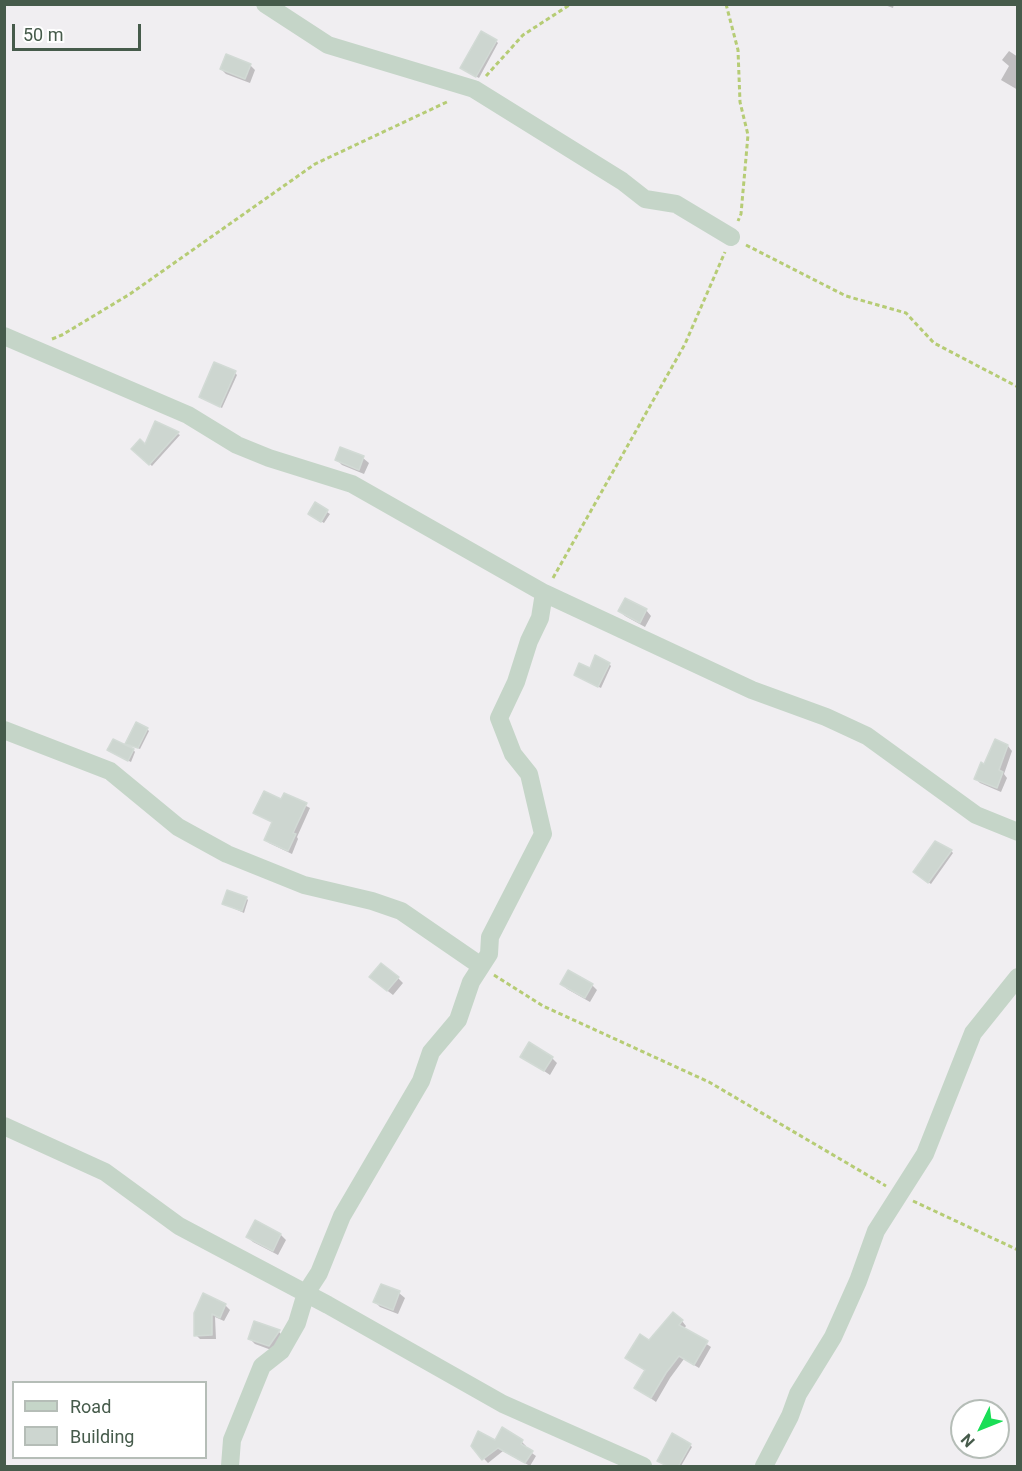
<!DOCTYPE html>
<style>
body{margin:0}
#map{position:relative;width:1022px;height:1471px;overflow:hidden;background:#f0eef1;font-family:Roboto,sans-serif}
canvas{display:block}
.frame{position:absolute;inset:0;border:6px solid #465b4b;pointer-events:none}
.legend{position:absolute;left:12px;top:1381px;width:195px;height:78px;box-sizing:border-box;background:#fff;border:2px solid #b5bdb7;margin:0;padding:8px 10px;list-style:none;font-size:18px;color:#465b4b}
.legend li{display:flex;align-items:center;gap:12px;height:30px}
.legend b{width:30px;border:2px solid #b5bdb7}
.north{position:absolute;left:950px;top:1399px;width:60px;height:60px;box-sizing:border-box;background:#fff;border:2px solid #b5bdb7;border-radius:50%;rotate:227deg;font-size:16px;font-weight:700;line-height:24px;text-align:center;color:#465b4b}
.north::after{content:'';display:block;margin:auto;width:21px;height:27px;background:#1ade56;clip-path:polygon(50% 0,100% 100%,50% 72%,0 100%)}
.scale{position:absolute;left:12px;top:24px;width:129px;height:27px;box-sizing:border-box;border:3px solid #465b4b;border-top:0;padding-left:8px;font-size:18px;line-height:21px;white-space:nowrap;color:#465b4b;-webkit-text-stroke:4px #fff;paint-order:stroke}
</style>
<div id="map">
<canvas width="1022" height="1471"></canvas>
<div class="frame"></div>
<ul class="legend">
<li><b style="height:8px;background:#c5d5c8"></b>Road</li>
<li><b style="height:16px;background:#cdd6d0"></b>Building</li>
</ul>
<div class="north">N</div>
<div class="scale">50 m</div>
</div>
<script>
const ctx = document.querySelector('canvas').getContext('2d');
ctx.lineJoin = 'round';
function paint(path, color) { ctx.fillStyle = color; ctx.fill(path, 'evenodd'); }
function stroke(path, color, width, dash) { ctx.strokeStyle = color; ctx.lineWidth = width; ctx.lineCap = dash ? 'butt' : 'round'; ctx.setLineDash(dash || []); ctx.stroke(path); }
const shadow = new Path2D(`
 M882,4H894L893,8Z
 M496,41L498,43L479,78L464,70Z
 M1009,51L1018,57V90L1001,80L1009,66L1002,60Z
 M250,65L255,70L250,83L226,74L221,69Z
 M235,373L237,375L222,408L202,398Z
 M156,423L180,435L152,466L133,448L145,446Z
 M363,458L369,463L364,474L342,465L337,460Z
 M315,504L330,514L324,523L312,516Z
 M646,610L651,616L645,627L625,616L620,611Z
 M609,664L611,666L601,688L577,676Z
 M147,729L149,731L140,749L127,744Z
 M1008,746L1012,751L1004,774L1007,778L1001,792L980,783L975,778L985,766Z
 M133,749L135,752L131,762L111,752Z
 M285,795L310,808L297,837L298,839L292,854L269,843L266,840L273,823L255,812L282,801Z
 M951,851L953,853L931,884L917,874Z
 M246,898L248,900L244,913L224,904Z
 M398,978L403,983L393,995L376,982Z
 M562,984L592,985L597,990L590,1002L567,989Z
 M522,1056L552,1058L557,1063L550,1075Z
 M255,1222L281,1235L286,1240L278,1255L253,1242L248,1237Z
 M399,1293L405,1298L398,1314L380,1307L375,1302Z
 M204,1295L226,1306L230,1310L224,1321L215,1317L216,1339H200L196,1335Z
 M682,1321L686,1326L684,1329L711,1347L699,1368L684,1359L670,1378L656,1402L636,1388L646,1371L632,1362L649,1342Z
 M255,1323L279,1332L284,1337L274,1351L255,1344L250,1339Z
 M522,1442L526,1446L525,1448L536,1456L530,1466L503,1451L488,1463L472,1446Z
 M690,1445L692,1447L681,1466H669Z`);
const building = new Path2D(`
 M481,31L497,40L476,77L460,68Z
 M226,54L251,64L245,79L220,69Z
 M214,362L236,371L220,407L199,397Z
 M155,421L179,432L149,465L131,449L140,439L145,444Z
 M340,447L364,456L359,470L335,460Z
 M315,502L328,510L321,522L308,514Z
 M625,598L647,609L640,623L618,611Z
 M595,655L610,663L598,687L574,675L579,663L590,668Z
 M136,722L148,728L138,748L125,744Z
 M113,739L134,749L128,761L107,750Z
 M995,739L1008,745L999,770L1003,772L997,788L974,779L981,762L984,764Z
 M264,791L281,799L284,793L307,803L293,833L296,834L288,851L264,840L272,822L253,813Z
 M935,841L952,850L928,883L913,872Z
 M227,890L247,897L242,911L222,904Z
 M381,963L399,977L387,991L369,977Z
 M568,970L593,984L585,998L560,984Z
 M529,1042L553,1057L544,1071L520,1057Z
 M255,1220L281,1234L273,1251L246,1237Z
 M381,1284L400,1291L393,1310L373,1302Z
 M203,1293L226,1304L220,1318L212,1314V1335L194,1336V1313Z
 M673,1312L683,1320L679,1325L708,1341L694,1365L679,1356L666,1373L651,1398L634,1388L645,1370L625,1358L640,1334L649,1340Z
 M254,1321L280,1330L269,1346L248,1339Z
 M502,1427L523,1440L521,1444L533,1451L525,1463L498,1448L482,1460L471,1446L478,1431L495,1440Z
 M672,1433L691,1444L678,1467H669L657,1461Z`);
const path = new Path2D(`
 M726,4L738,50L740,102L748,135L741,214L738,221
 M486,76L523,35L571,4
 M746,245L846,296L906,313L934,343L1018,387
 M52,339L62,335L130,294L315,164L449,101
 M553,578L685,344L725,252
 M494,975L543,1006L709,1082L886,1186
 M913,1201L1018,1250`);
const minor = new Path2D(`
 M265,4L328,45L474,89L622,181L645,199L676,204L731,237
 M4,336L188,415L237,445L269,458L352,484L544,593L752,690L826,717L867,736L976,815L1018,832
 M4,730L110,771L178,827L227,854L304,885L372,901L401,911L481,966
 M4,1126L105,1172L179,1226L328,1305L503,1404L643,1466
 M230,1466L232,1440L262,1366L281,1351L297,1323L306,1293L319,1273L342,1216L421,1081L431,1052L458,1020L471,982L489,954L490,937L543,834L529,774L513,754L499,718L516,682L529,641L540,618L544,593
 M764,1466L790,1416L798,1394L833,1337L858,1281L876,1231L925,1154L973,1033L1018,977`);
paint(shadow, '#0003');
paint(building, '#cdd6d0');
stroke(building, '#d2dad5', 1.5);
stroke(path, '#b6cc75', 3, [4.5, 3]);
stroke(minor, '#c5d5c8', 18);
</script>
